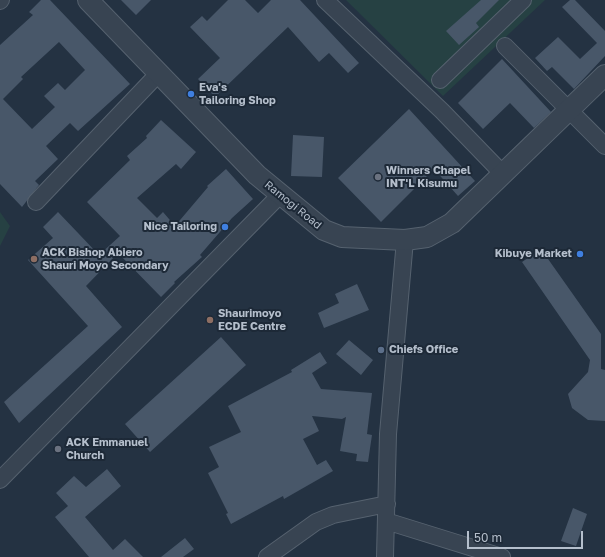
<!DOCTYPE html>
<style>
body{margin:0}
#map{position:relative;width:605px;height:557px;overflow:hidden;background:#243242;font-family:"Golos Text",sans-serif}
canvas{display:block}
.scale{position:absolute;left:467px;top:531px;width:116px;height:18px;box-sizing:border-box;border:2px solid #b5bfcc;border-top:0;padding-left:5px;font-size:12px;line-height:14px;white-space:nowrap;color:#b5bfcc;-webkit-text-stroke:3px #1d2937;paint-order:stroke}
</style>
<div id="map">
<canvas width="605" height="557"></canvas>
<div class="scale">50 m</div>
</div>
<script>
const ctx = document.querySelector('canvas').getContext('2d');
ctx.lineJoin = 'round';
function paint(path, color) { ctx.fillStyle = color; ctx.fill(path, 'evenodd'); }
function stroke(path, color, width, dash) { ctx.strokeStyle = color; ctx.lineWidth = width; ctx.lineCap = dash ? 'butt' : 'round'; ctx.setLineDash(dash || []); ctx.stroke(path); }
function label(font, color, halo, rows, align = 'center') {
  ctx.font = font + ' "Golos Text",sans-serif'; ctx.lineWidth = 4; ctx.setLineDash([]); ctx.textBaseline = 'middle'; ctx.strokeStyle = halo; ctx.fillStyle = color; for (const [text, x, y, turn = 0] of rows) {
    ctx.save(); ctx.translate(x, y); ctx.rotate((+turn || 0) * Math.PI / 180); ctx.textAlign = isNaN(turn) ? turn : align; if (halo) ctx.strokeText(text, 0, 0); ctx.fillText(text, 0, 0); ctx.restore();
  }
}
const green = new Path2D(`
 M346,0H545L443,96Z
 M0,212L10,226L0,246Z`);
const building = new Path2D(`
 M41,0H50L130,84L78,131L70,123L46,146L58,159L35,181L39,185L22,207L0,184V45L33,15L29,12ZM59,42L85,70L65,90L58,83L44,96L55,107L32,129L3,99L23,79L21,77Z
 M121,0H151L136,15Z
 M228,0H245L258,13L271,0H300L359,63L348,73L329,53L319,62L288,27L215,97L198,79L220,58L190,27L202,16L207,21Z
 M481,0H499L476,23L479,27L459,45L446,31Z
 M570,0H575L605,31V56L574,89L552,67L547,71L535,58L558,37L580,59L597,43L562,7Z
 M502,59L551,112L534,128L510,103L483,129L458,103Z
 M409,109L475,181L458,196L434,169L381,222L338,178Z
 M161,120L196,152L181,169L176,164L137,198L157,218L163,212L175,226L208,187L207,186L226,169L253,199L232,218L200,255L202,257L174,282L175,283L161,297L118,253L86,286L122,327L19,423L4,402L88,326L28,260L53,238L43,227L58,212L99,255L120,236L87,202L130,160L127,156L147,138L146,136Z
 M293,135L324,137L322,177L291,176Z
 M541,249L601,334V369L605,370V421L588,420L572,408L568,394L588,372L590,360L522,262Z
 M357,284L369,310L324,328L318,313L339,303L335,294Z
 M221,337L246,365L150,452L125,424Z
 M349,340L373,360L361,375L336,354Z
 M320,352L327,363L312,373L321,389L372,393L367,434L372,435L368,462L356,461L357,454L340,451L346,417L342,419L312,416L319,431L303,439L317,465L326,460L333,471L284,499L283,496L231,524L226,514L228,513L208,473L219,467L209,447L241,432L228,406L292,372L291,370Z
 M107,469L121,486L85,517L113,550L125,539L143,557H89L55,517L68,506L56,493L74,476L86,487Z
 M573,508L587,514L576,546L561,541Z
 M185,538L194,549L183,557H161Z`);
const minor = new Path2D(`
 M325,0L442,111L503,174
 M0,1L1,0
 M505,46L605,146
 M440,80L523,0
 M36,202L159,73
 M0,480L280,195
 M386,521L502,557
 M267,557L316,522L333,515L387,504
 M385,557L388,434L405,240`);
const tertiary = new Path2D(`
 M88,0L257,175L324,230L342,237L405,240L427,237L452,223L605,75`);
const markers = [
 [191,94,4,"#3f7fe0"],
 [378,177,4,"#6b7280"],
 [225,227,4,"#3f7fe0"],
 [580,254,4,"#3f7fe0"],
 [34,259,4,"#8d6e63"],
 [210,320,4,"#8d6e63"],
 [381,350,4,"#5c6f8a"],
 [58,449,4,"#6b7280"]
];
const poiNames = [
 ["Eva's",199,88],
 ["Tailoring Shop",199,101],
 ["Winners Chapel",386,171],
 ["INT'L Kisumu",386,184],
 ["Nice Tailoring",217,227,"right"],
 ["ACK Bishop Abiero",42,253],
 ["Shauri Moyo Secondary",42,266],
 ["Kibuye Market",572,254,"right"],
 ["Shaurimoyo",218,314],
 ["ECDE Centre",218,327],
 ["Chiefs Office",389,350],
 ["ACK Emmanuel",66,443],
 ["Church",66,456]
];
const streetNames = [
 ["Ramogi Road",293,205,39]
];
paint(green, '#264143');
paint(building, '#485769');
stroke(minor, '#56626f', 18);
stroke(tertiary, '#56626f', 22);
stroke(minor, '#384452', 16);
stroke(tertiary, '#384452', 20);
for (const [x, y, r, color] of markers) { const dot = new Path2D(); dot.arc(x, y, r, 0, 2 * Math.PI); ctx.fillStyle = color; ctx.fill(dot); stroke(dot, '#1d2937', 1.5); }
label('bold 11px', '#b5bfcc', '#1d2937', poiNames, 'left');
label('11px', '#b5bfcc', '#1d2937', streetNames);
</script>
